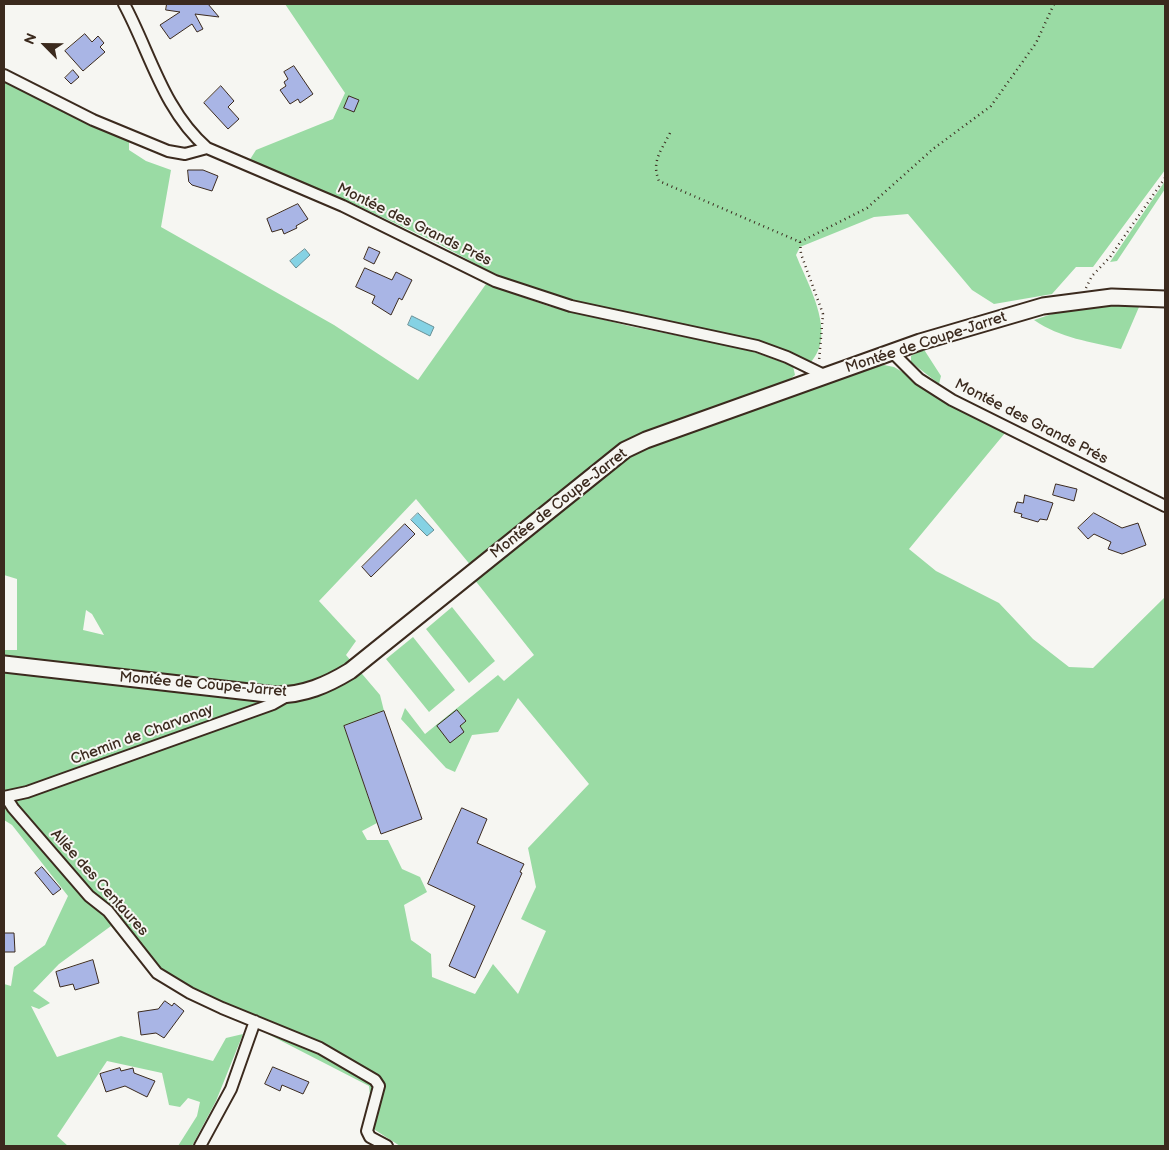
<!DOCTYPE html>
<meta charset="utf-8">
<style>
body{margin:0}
#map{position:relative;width:1169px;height:1150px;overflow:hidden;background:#f6f6f2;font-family:"Balsamiq Sans",sans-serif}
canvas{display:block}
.frame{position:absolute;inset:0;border:5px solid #3b2a1e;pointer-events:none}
.north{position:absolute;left:20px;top:20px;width:50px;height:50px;-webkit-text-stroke:4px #f6f6f2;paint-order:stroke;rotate:293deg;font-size:14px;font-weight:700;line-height:20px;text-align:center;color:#3b2a1e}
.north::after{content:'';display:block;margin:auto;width:18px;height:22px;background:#3b2a1e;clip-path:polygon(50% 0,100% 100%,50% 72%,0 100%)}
</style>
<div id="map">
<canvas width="1169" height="1150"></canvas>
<div class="frame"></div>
<div class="north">N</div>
</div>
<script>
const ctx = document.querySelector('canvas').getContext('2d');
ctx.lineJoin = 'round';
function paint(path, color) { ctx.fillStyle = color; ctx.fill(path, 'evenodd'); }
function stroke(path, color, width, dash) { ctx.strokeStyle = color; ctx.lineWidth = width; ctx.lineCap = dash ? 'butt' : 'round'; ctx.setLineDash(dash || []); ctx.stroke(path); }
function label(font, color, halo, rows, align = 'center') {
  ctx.font = font + ' "Balsamiq Sans",sans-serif'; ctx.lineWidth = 4; ctx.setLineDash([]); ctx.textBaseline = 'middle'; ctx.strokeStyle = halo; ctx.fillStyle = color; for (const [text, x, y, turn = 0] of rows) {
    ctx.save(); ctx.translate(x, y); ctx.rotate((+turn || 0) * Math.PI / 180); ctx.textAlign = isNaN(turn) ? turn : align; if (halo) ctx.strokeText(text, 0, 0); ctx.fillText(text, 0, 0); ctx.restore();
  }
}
const green = new Path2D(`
 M285,4H1165V170L1093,267H1076L1052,294L994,304L972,290L908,214L874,217L800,247L796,255C808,285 837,333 811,362L756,340L579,303L529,287L491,272L435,242L352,203L249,161L256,150L333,119L345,93Z
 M4,82L129,141V150L146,161L171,170L161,227L334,325L418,380L486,284L548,306L629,326L745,349L793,366L795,375L789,380L684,417L645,435L472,567L416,499L319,601L356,641L346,655L380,695L384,711L344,726L377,823L362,831L367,840H388L402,869L420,877L427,892L404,905L411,940L431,954L432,977L475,994L493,964L518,994L546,931L521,919L536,887L528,848L589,784L518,698L498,732L472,735L455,772L446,768L401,719L405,708L425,734L498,675L504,681L534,655L474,579L606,473L643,448L859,370L884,365L894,367L1005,433L909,549L936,571L999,603L1033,639L1069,667L1093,668L1165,597V1146H400L372,1128L378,1103L370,1095L369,1086L151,974L111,926L59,964L33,991L50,1003L39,1009L31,1006L57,1057L121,1036L213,1061L226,1038L243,1034L216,1101L192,1146H178L197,1116L200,1102L188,1098L180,1107L169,1105L162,1073L107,1061L57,1136L68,1146H4V984L11,986L14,967L45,945L68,896L12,825L4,820V650H17V579L4,575ZM86,610L92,614L104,635L83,630Z
 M1165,181V189L1117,261L1110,262Z
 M1106,302L1139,307L1121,349C1091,342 1060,338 1034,320L1067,309L1099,308Z
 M923,348L941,376L939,384L911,362V356Z
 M452,607L495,661L469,683L426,629Z
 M413,637L455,690L429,712L386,659Z`);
const water = new Path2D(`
 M305,249L310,255L296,268L290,261Z
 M412,316L434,327L430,336L408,325Z
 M418,513L434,530L427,536L411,520Z`);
const building = new Path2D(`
 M167,4H208L219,17L195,14L203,29L197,32L192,24L170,39L160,25L180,12L166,10Z
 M85,34L92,42L98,36L104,43L100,47L105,52L83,71L65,51Z
 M294,66L313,94L300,103L298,99L290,104L280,90L286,86L284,82L288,79L284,72Z
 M73,70L79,77L71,84L65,78Z
 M221,86L234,101L228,107L239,119L228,129L204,103Z
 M349,96L359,100L354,112L344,108Z
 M188,170H203L218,176L212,191L192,185L189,182Z
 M298,204L308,219L296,226L297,228L284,234L282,229L272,232L267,219Z
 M369,247L380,252L374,264L364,259Z
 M365,268L392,280L396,272L412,280L402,300L399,298L391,315L372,303L375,296L356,287Z
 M1056,484L1077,489L1074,501L1053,495Z
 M1025,495L1053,503L1047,520L1040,519L1038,522L1021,517L1022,514L1014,512L1017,502L1023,503Z
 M1094,513L1122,528L1138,523L1146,545L1122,554L1108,549L1111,542L1094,534L1088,539L1078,528Z
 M405,524L415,534L371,577L362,567Z
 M457,710L466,721L460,726L464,732L450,743L437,726Z
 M384,711L422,819L381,834L344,726Z
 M462,808L487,819L477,843L524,864L520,872L522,873L475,978L449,966L475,906L428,884Z
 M42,867L61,889L53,895L35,873Z
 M4,933H14L15,952H4Z
 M93,960L99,983L75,990L73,984L60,987L56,972Z
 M165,1001L172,1006L174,1003L184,1011L164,1038L156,1033L141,1035L138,1012L158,1009Z
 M273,1067L309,1082L303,1094L282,1085L280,1091L265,1084Z
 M120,1068L121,1071L133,1068L134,1073L155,1081L147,1097L125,1086L106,1092L100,1074Z`);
const path = new Path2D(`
 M670,133C661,151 651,162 659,181L800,242
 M800,242L867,208L933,149L991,106L1036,43L1054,4
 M800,242L801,254L823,314L819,361
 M1086,288L1092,276L1110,257L1165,178`);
const street = new Path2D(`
 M124,4C150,52 163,110 207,148L343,206L495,281L571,306L757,346L787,357L824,375
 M4,75L93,120L168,151L185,154L207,148
 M892,352L919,379L952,400L1165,506
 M4,797L27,792L273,704L287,696
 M6,797L13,808L89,896L108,911L157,973L190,993L222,1008L320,1048L375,1080L379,1086L367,1131L370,1137L387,1146
 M200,1146L231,1089L255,1021`);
const secondary = new Path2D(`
 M4,664L276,695C304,695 327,685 350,671L625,450L646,440L920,342L1043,306L1112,297L1165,299`);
const streetNames = [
 ["Montée des Grands Prés",414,225,26],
 ["Montée de Coupe-Jarret",926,343,-18],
 ["Montée des Grands Prés",1031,422,27],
 ["Montée de Coupe-Jarret",559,504,-38],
 ["Montée de Coupe-Jarret",203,685,5],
 ["Chemin de Charvanay",142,735,-20],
 ["Allée des Centaures",99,883,48]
];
paint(green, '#9adba4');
paint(water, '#85d2e4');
stroke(water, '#678f95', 1);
paint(building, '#a9b5e5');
stroke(building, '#3b2a1e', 1);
stroke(street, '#3b2a1e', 14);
stroke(secondary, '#3b2a1e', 19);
stroke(path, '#3b2a1e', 2.5, [1, 4]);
stroke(street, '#f6f6f2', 10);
stroke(secondary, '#f6f6f2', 15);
label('15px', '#3b2a1e', '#f6f6f2', streetNames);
</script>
